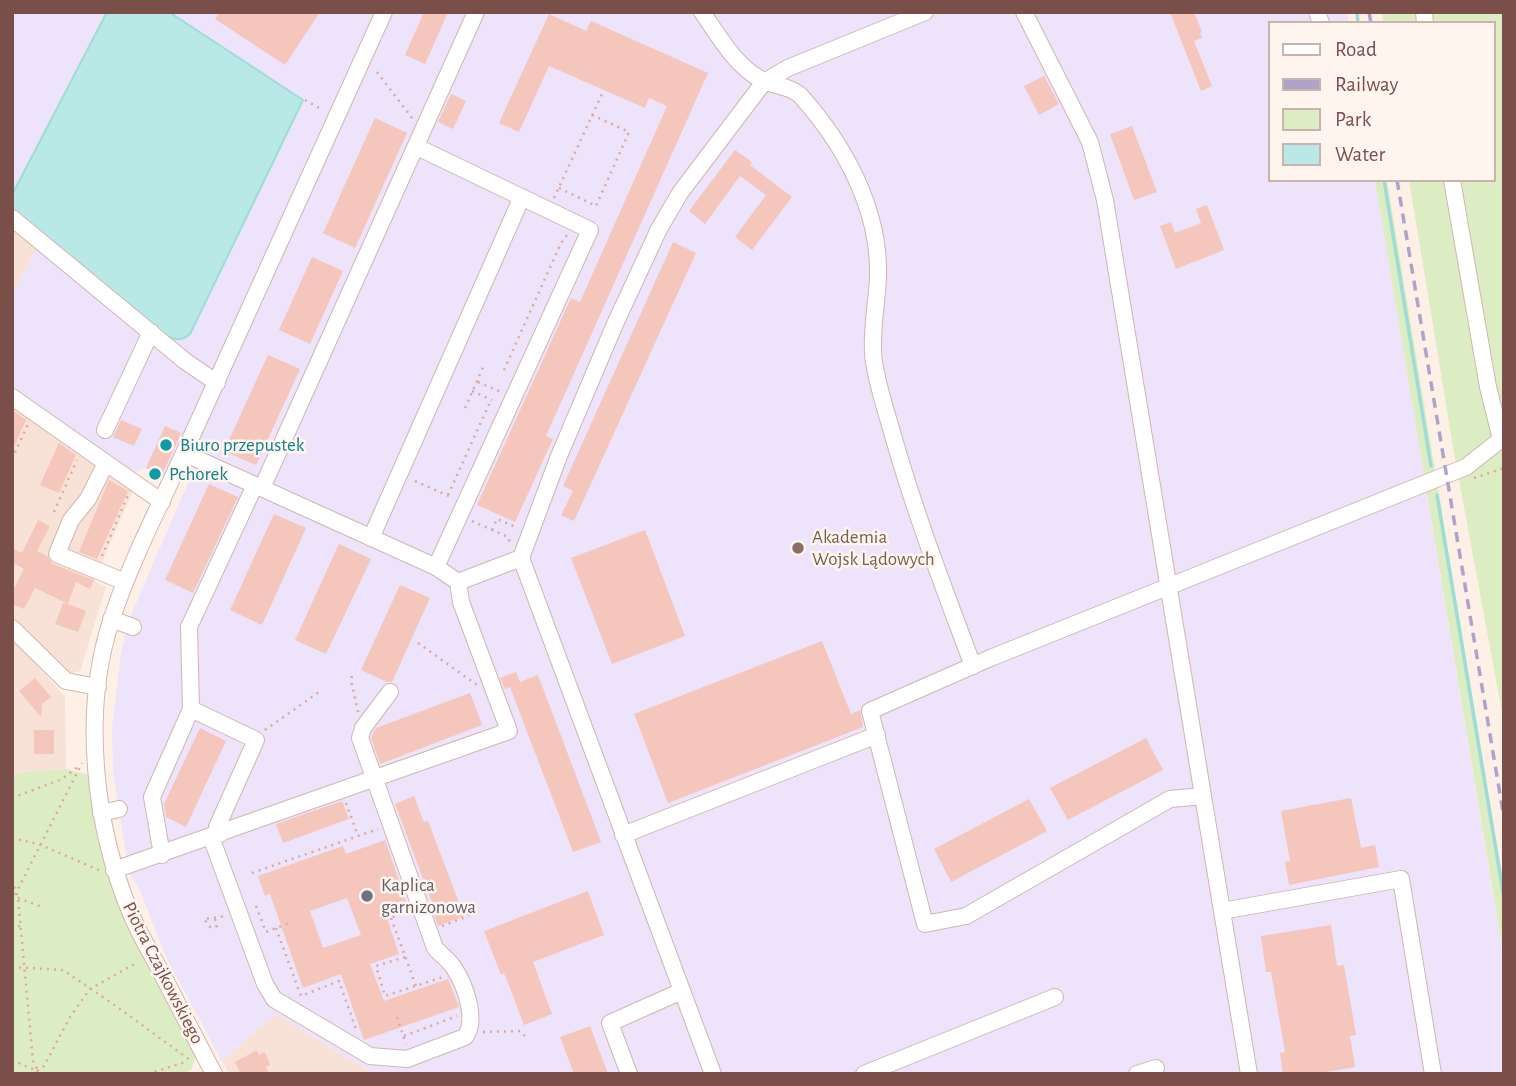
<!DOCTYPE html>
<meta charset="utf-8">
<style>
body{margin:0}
#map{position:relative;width:1516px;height:1086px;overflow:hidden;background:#fef0e7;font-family:"Alegreya Sans",sans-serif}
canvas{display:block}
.frame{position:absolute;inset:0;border:14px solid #7a4f49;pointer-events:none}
.legend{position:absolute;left:1268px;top:21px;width:228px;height:161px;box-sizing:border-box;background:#fff5ee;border:2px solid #cab3ac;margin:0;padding:9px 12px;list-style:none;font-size:21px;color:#7a4f49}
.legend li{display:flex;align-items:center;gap:14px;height:35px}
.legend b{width:35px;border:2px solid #cab3ac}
</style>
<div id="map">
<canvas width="1516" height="1086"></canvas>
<div class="frame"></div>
<ul class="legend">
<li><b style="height:9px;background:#fff"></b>Road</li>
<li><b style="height:9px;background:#afa3c9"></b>Railway</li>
<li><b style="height:19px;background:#ddedc3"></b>Park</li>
<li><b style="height:19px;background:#b9e9e6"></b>Water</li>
</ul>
</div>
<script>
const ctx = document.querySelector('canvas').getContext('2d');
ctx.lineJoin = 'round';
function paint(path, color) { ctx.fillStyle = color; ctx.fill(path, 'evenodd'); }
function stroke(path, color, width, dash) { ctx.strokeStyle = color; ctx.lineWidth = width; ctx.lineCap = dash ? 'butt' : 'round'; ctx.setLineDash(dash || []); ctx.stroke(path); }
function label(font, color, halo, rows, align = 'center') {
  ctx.font = font + ' "Alegreya Sans",sans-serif'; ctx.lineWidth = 5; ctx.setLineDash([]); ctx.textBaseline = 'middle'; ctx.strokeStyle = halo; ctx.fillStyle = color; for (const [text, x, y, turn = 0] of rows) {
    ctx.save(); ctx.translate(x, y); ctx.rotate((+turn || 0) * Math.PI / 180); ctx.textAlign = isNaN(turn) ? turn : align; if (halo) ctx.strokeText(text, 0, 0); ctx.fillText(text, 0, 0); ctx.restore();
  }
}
const residential = new Path2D(`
 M12,228L37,247L12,297Z
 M12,388L138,479L94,581L106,587L80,671L68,674L12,617Z
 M12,637L65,697L66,769L24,772L12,777Z
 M275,1014L374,1074H229L222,1061Z`);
const education = new Path2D(`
 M12,12H1347L1349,23H1269V180H1375L1504,963V1074H374L275,1014L222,1061L166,957L139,888L129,873L113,772L112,728L121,652L130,618L146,580L191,476L171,466L166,477L146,468L132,474L12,388V297L37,247L12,228Z`);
const green = new Path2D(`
 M1382,12H1504V723L1455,459L1409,180H1493V23H1383Z
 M1375,180H1387L1504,886V959Z
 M66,769L89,775L99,837L197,1054L191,1070L180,1074H12V777L24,772Z`);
const water = new Path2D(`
 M107,12H169L303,100L190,334C182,341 176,340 166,336L12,211V195Z`);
const stream = new Path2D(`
 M1357,12L1358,23
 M1384,180L1431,466
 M1437,495L1504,898`);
const building = new Path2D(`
 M220,12H320L285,65L215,19Z
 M424,12H448L425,64L405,55Z
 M1170,12H1194L1202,32L1200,33L1202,38L1194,41L1212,86L1201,91Z
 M549,14L586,31L591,21L708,73L546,436L553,439L515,522L477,505L571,298L580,302L667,106L649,98L645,108L549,66L519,132L499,123Z
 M1044,76L1059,104L1039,115L1024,86Z
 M451,94L466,101L453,129L438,122Z
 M375,118L407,133L355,248L323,233Z
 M1132,126L1157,192L1134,200L1110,134Z
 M735,150L752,162L750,165L792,197L752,250L735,237L766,195L740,176L705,224L689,211Z
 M1207,205L1224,250L1176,269L1160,226L1171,222L1175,233L1201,223L1196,209Z
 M673,242L696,253L574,521L561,515L573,491L563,486Z
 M312,257L343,271L310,344L279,330Z
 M268,355L300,369L256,465L224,451Z
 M12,410L26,420L12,451Z
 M121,420L142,429L134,446L113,437Z
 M165,426L181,433L162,475L146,468Z
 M59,443L76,455L59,493L40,485Z
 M109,480L128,491L97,559L79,552Z
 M209,484L238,497L193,593L165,580Z
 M274,514L306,528L262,625L230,610Z
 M38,520L50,526L37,551L47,556L53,564L94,580L90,589L76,582L68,604L86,611L78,632L55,624L63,603L68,604L35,588L24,609L12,604V592L24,569L12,562V548L22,553Z
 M645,530L685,636L612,664L571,558Z
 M339,544L371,559L326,654L295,640Z
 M400,585L430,598L392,682H387L361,670Z
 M822,641L851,714L860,710L863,727L668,803L634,714Z
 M516,672L520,682L538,675L601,842L573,852L510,687L505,689L500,678Z
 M35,678L51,697L42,704L41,717L19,691Z
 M470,693L482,725L380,764L371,738L376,728Z
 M200,728L226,741L186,827L166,817L164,804Z
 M34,730H54V754H34Z
 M1146,738L1163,770L1068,820L1050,788Z
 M414,796L424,822L428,821L464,916L438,926L431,906L433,905L395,804Z
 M1351,798L1361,848L1375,845L1379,867L1289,885L1285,862L1290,861L1281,811Z
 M1029,799L1047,831L951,882L934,849Z
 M342,801L349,819L283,843L276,824Z
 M385,840L408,907L386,915L399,954L370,964L384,1001L448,979L459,1007L364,1040L341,974L303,988L270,894L265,896L258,876L343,846L346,854ZM347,898L361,935L323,948L310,911Z
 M588,891L604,935L533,962L552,1014L524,1025L504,973L501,975L484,931Z
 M1331,925L1337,966L1344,965L1356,1035L1350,1036L1355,1067L1315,1074H1283L1280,1053L1285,1052L1271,972H1266L1261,936Z
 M590,1026L608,1074H574L560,1037Z
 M257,1050L259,1055L264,1052L268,1058L270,1065L266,1067L269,1074H241L235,1062Z`);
const path = new Path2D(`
 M377,72L412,118
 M305,100L323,110
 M559,188L596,206L629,132L592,115
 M554,198L602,94
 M504,370L561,243L568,234
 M478,382L501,392
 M472,391L492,400
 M465,408L484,365
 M12,459L28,424
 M1474,478L1504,468
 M415,481L449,496
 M448,495L491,400
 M54,512L77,460
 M472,521L508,537L510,543
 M492,530L497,519L518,528
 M102,556L128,495
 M418,643L477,685
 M352,676L351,680L358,712
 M265,730L319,692
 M12,798L62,779L79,766
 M346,803L358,836
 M12,838L41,845L101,871
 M252,873L378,829
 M12,880L18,898L33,1061L40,1074
 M18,898L42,907
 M12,901L82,763
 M256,906L266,932L289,923
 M391,918L416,986
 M215,919L217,926L211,928L204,919L226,916
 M386,919L406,912
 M442,926L468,916L473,907
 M276,928L301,996L339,981L357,1032
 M12,930L21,925
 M405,957L376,966L385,996L443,977
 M12,967L63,970L116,1006L190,1060
 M397,1017L406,1044
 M483,1032L520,1031L526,1037
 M404,1036L457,1016
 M12,1060L37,1071L36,1074
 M37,1071L44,1066L70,1017L90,989L138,962
 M148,1074L188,1061`);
const minor = new Path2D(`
 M702,12C719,36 734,64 760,79C773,87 786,84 800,95C844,144 880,209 878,277C877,302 870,338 874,362C878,388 887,414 894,439C916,516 945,591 973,666
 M1024,12L1090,142L1105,200L1203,796
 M1317,12L1321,23
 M1424,12L1425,23
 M417,147L590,230L436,567
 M1452,180L1488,387L1501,439
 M12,218L185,361L217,383
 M12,397L162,502
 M105,430L151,332
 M184,453L384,12
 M106,463L88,499L71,520L57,554L125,582
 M262,488L476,12
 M371,538L521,199
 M521,558L559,456L615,324L659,229L680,193L764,82L788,68L925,12
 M111,619L133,627
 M12,628L66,681L98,687
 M191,709L256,740L217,827L220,834
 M101,813L119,809
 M623,835L877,735
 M211,837L265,984L274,999L370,1056L407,1059L465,1037C478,1020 465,985 454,968C450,961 441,955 435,948L360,738L363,728L390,692
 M162,855L152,797L191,709L189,627L255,485
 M114,870L509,731L461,602L458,582
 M1222,911L1401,879L1433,1074
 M214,1074C196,1039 178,1005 160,970C150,952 139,933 131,914C94,826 81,710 112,618C131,561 159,507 184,453L436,567L458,582L521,558L713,1074
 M629,1074L610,1023L682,991
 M864,1074L1055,997
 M1137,1074L1156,1068
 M1249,1074L1203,796L1170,799L966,916L925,924L870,711L988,659L1466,467L1504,437`);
const rail = new Path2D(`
 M1369,12L1371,23
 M1397,180L1504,818`);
const markers = [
 [166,445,7,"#0f9aa8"],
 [155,474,7,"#0f9aa8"],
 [798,548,7,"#8d6e63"],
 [367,896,7,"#6b7280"]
];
const cultureNames = [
 ["Biuro przepustek",180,445],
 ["Pchorek",169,474]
];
const educationNames = [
 ["Akademia",812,537],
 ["Wojsk Lądowych",812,559]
];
const worshipNames = [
 ["Kaplica",381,885],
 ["garnizonowa",381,907]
];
const streetNames = [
 ["Piotra Czajkowskiego",163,973,63]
];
paint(residential, '#f8e2d7');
paint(education, '#ede3fa');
paint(green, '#ddedc3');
paint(water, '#b9e9e6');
stroke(water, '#9edcd8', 2);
stroke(stream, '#9edcd8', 3.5);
paint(building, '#f5c6bc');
stroke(minor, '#d3b6ae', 18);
stroke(path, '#dba99f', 2.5, [2, 5]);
stroke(minor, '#fff', 16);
stroke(rail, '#afa3c9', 3.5, [10, 7]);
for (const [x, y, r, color] of markers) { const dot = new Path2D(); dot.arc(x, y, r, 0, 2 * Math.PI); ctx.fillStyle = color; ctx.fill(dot); stroke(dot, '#fff5ee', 2.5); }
label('19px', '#0d838f', '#fff5ee', cultureNames, 'left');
label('19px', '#785e54', '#fff5ee', educationNames, 'left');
label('19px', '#5b616d', '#fff5ee', worshipNames, 'left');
label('19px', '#7a4f49', '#fff5ee', streetNames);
</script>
